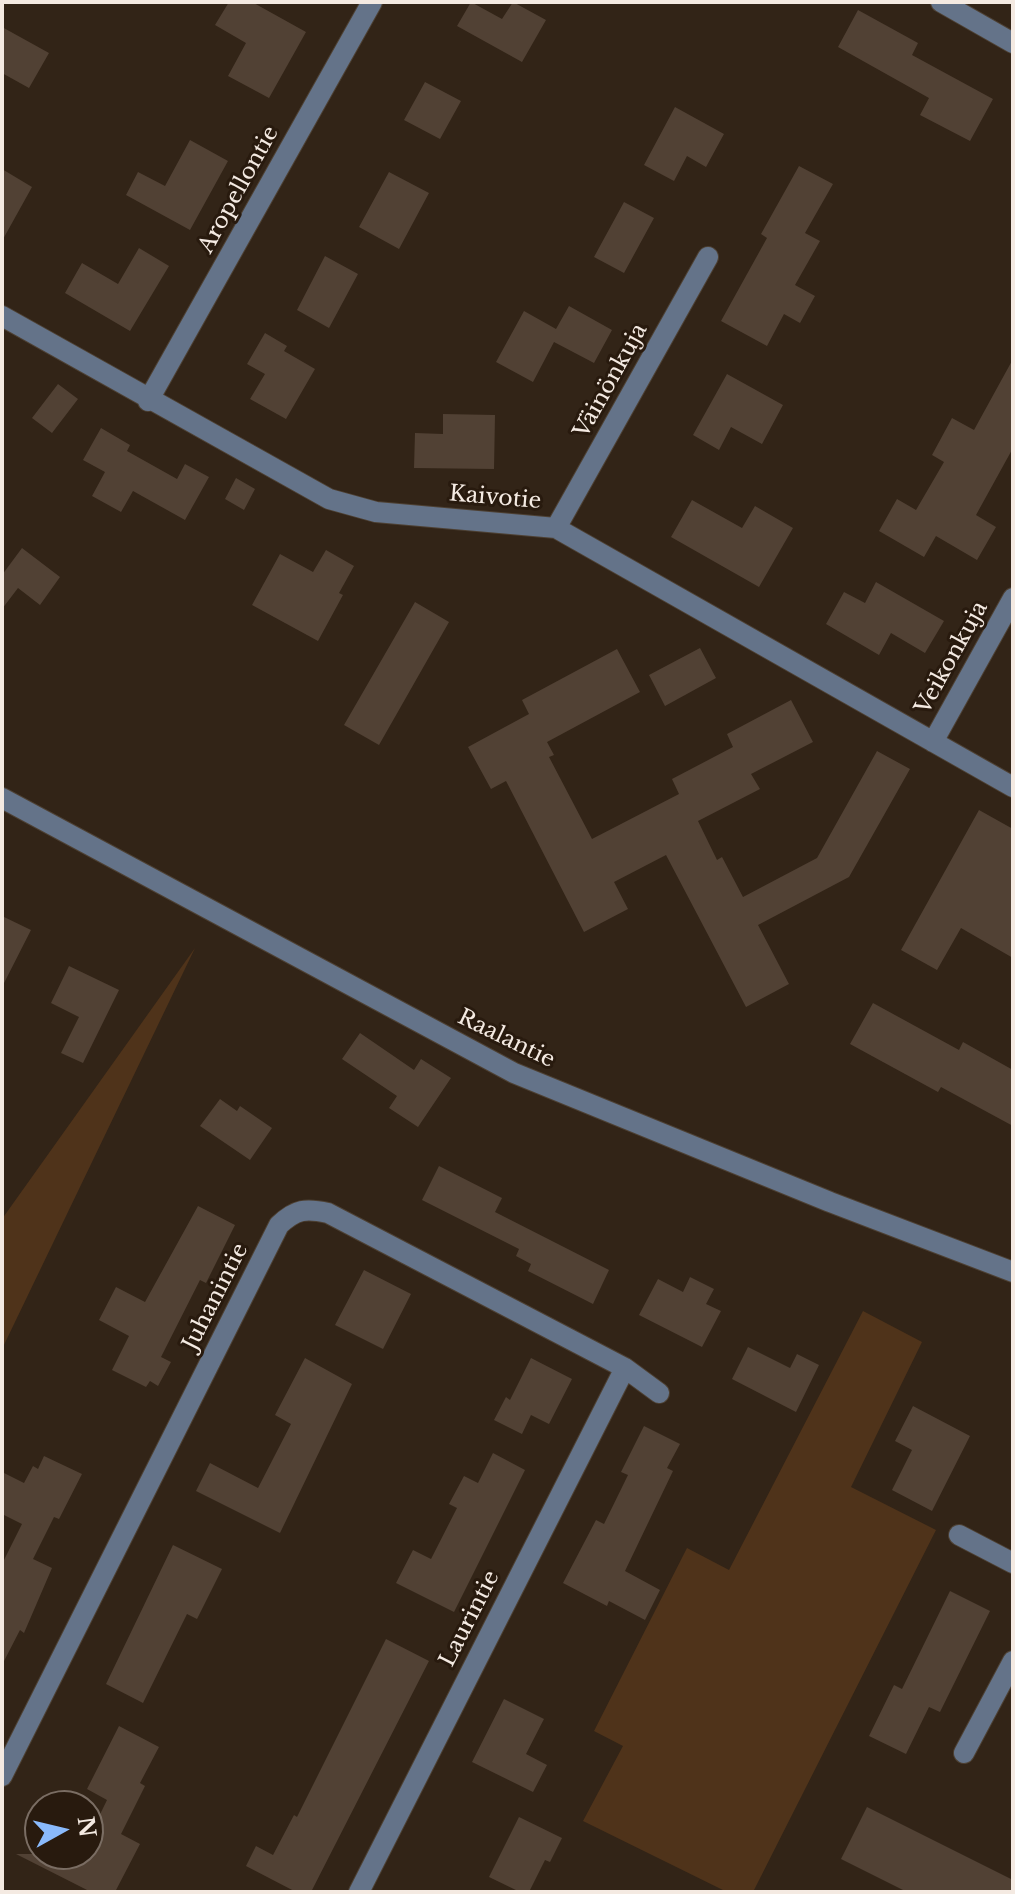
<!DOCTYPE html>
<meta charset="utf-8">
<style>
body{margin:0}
#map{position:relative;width:1015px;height:1894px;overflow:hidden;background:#322417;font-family:"Libre Baskerville",serif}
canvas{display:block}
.frame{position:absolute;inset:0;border:4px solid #f4eae2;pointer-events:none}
.north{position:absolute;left:24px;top:1790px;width:80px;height:80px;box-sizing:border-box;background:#281a0e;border:2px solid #7a6d63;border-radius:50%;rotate:82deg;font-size:22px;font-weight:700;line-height:32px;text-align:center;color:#f4eae2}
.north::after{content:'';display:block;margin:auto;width:28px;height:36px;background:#8abafc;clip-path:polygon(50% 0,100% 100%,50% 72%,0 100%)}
</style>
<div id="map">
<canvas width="1015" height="1894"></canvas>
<div class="frame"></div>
<div class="north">N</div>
</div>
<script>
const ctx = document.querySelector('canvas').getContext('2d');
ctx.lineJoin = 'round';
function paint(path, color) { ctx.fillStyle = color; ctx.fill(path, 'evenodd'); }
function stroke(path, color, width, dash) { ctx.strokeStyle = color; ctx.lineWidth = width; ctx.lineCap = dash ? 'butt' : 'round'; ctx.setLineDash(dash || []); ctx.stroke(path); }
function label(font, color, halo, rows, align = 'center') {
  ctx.font = font + ' "Libre Baskerville",serif'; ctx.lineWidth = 6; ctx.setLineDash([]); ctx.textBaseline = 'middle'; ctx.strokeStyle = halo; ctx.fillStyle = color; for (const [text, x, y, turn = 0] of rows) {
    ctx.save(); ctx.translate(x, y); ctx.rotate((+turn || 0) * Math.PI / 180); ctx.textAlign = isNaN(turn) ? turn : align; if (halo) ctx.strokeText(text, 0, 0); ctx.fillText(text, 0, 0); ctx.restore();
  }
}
const green = new Path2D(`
 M195,948L2,1349V1219Z
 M863,1311L922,1342L851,1487L936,1530L753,1892H727L583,1821L623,1746L594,1731L687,1548L729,1570Z`);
const building = new Path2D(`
 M229,2H252L306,32L269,98L228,76L246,43L215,25Z
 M471,2L502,19L513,2L546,20L522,62L457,26Z
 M858,10L918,43L912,55L993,99L970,141L920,115L929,98L838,47Z
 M2,27L49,53L29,88L2,73Z
 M425,82L461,101L440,139L404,120Z
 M675,107L724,134L706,167L687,156L674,181L644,165Z
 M190,140L228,161L190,230L126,195L138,172L165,186Z
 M799,166L833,184L805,233L820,241L795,285L815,296L800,323L784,314L767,346L721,321L767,238L761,234Z
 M2,169L32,187L2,241Z
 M389,172L429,193L399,249L359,227Z
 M624,202L654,218L624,273L594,257Z
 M139,248L169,266L130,331L65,293L82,263L118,284Z
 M325,256L358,274L329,328L297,310Z
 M569,306L612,330L594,363L554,342L533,382L496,362L524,311L556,329Z
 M265,333L287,346L284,351L315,369L286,419L250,399L265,374L247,364Z
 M1013,359V448L976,515L996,527L977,560L936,536L924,557L879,531L897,499L916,510L944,462L932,455L952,418L974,430Z
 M727,374L783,405L762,444L731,427L719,450L693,435Z
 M58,384L78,399L52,433L32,418Z
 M443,414L495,415L494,469L414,468L415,433L443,434Z
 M101,428L130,445L127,451L177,479L185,464L209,477L185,520L133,491L121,512L92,496L105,472L83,460Z
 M236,478L255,489L244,510L225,499Z
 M692,500L742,528L755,506L793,528L759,587L671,537Z
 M22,548L60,577L40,605L18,588L2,609V575Z
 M326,550L354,566L339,593L343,595L318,641L252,605L280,554L313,572Z
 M876,582L944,621L925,653L891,633L879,655L826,624L844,592L865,603Z
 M415,602L449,622L379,745L344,725Z
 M700,648L716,678L665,706L649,675Z
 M617,649L640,692L547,742L554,755L549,757L592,839L679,794L672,779L733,747L727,734L791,700L813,742L751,774L760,789L698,821L717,860L722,857L743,897L817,858L877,751L910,769L849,877L758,925L789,984L746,1007L666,855L614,882L628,909L584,932L506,781L491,789L468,747L529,714L522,700Z
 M979,810L1013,829V958L961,928L937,970L901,950Z
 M2,916L31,930L2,987Z
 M69,966L119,990L83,1063L61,1053L79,1017L51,1003Z
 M873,1003L959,1050L963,1042L1013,1070V1126L941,1087L938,1092L850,1044Z
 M360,1033L414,1070L421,1059L451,1078L418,1127L389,1108L397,1096L342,1059Z
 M220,1099L237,1111L240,1106L272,1128L250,1160L200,1126Z
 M439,1166L502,1198L495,1212L609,1270L593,1304L528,1271L531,1264L516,1256L519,1249L422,1200Z
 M198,1206L235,1225L206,1283L200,1280L161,1357L171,1362L158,1386L150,1381L146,1387L112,1370L129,1336L99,1320L116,1287L145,1302Z
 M364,1270L411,1294L383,1349L335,1325Z
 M690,1277L714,1289L706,1304L721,1311L702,1347L639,1315L658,1279L683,1292Z
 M748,1347L790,1368L797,1354L819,1365L796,1412L732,1379Z
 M305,1358L352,1384L280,1533L196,1491L210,1463L258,1488L291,1424L275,1415Z
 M531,1358L572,1379L549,1424L531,1415L522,1434L494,1420L506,1397L510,1400Z
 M913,1406L970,1436L932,1511L892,1490L912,1450L895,1441Z
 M644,1426L680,1444L667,1468L673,1471L625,1571L660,1590L645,1620L609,1601L607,1606L563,1583L596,1520L604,1524L628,1475L621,1472Z
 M493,1453L525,1470L454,1612L396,1583L413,1550L431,1559L457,1508L449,1504L464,1476L478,1483Z
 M44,1456L82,1474L59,1519L54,1517L33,1559L52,1568L24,1633L20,1630L2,1665V1564L22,1524L2,1514V1472L24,1483L33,1466L38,1469Z
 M173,1545L222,1569L197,1619L187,1614L143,1703L106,1684Z
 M950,1591L990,1611L940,1712L929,1707L906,1754L869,1736L894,1685L902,1689Z
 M386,1639L429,1661L311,1892H296L246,1866L256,1846L273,1855L294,1815L297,1817Z
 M504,1699L544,1719L526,1754L547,1765L533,1792L472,1762Z
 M119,1726L159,1747L140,1783L145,1786L121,1834L140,1844L115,1892H91L16,1854H88V1839L107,1800L87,1789Z
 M867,1807L1013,1880V1892H907L841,1859Z
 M519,1817L562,1838L550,1862L545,1860L529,1892H520L489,1877Z`);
const minor = new Path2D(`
 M941,2L1013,43
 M2,316L329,499L376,512L556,528L1013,787
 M148,401L372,2
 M556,528L708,257
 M933,742L1013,598
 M2,798L514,1073L830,1202L1013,1272
 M959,1535L1013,1563
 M964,1753L1013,1661
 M2,1776L279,1225C296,1209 306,1208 328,1213L625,1368L659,1393
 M359,1892L625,1368`);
const streetNames = [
 ["Aropellontie",239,190,-61],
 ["Väinönkuja",611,381,-61],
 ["Kaivotie",495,498,5],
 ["Veikonkuja",952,658,-61],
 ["Raalantie",506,1039,26],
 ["Juhanintie",216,1297,-63],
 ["Laurintie",470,1619,-63]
];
paint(green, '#4f331a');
paint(building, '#514134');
stroke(minor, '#4d4033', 22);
stroke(minor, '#647389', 20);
label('22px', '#f4eae2', '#281a0e', streetNames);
</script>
